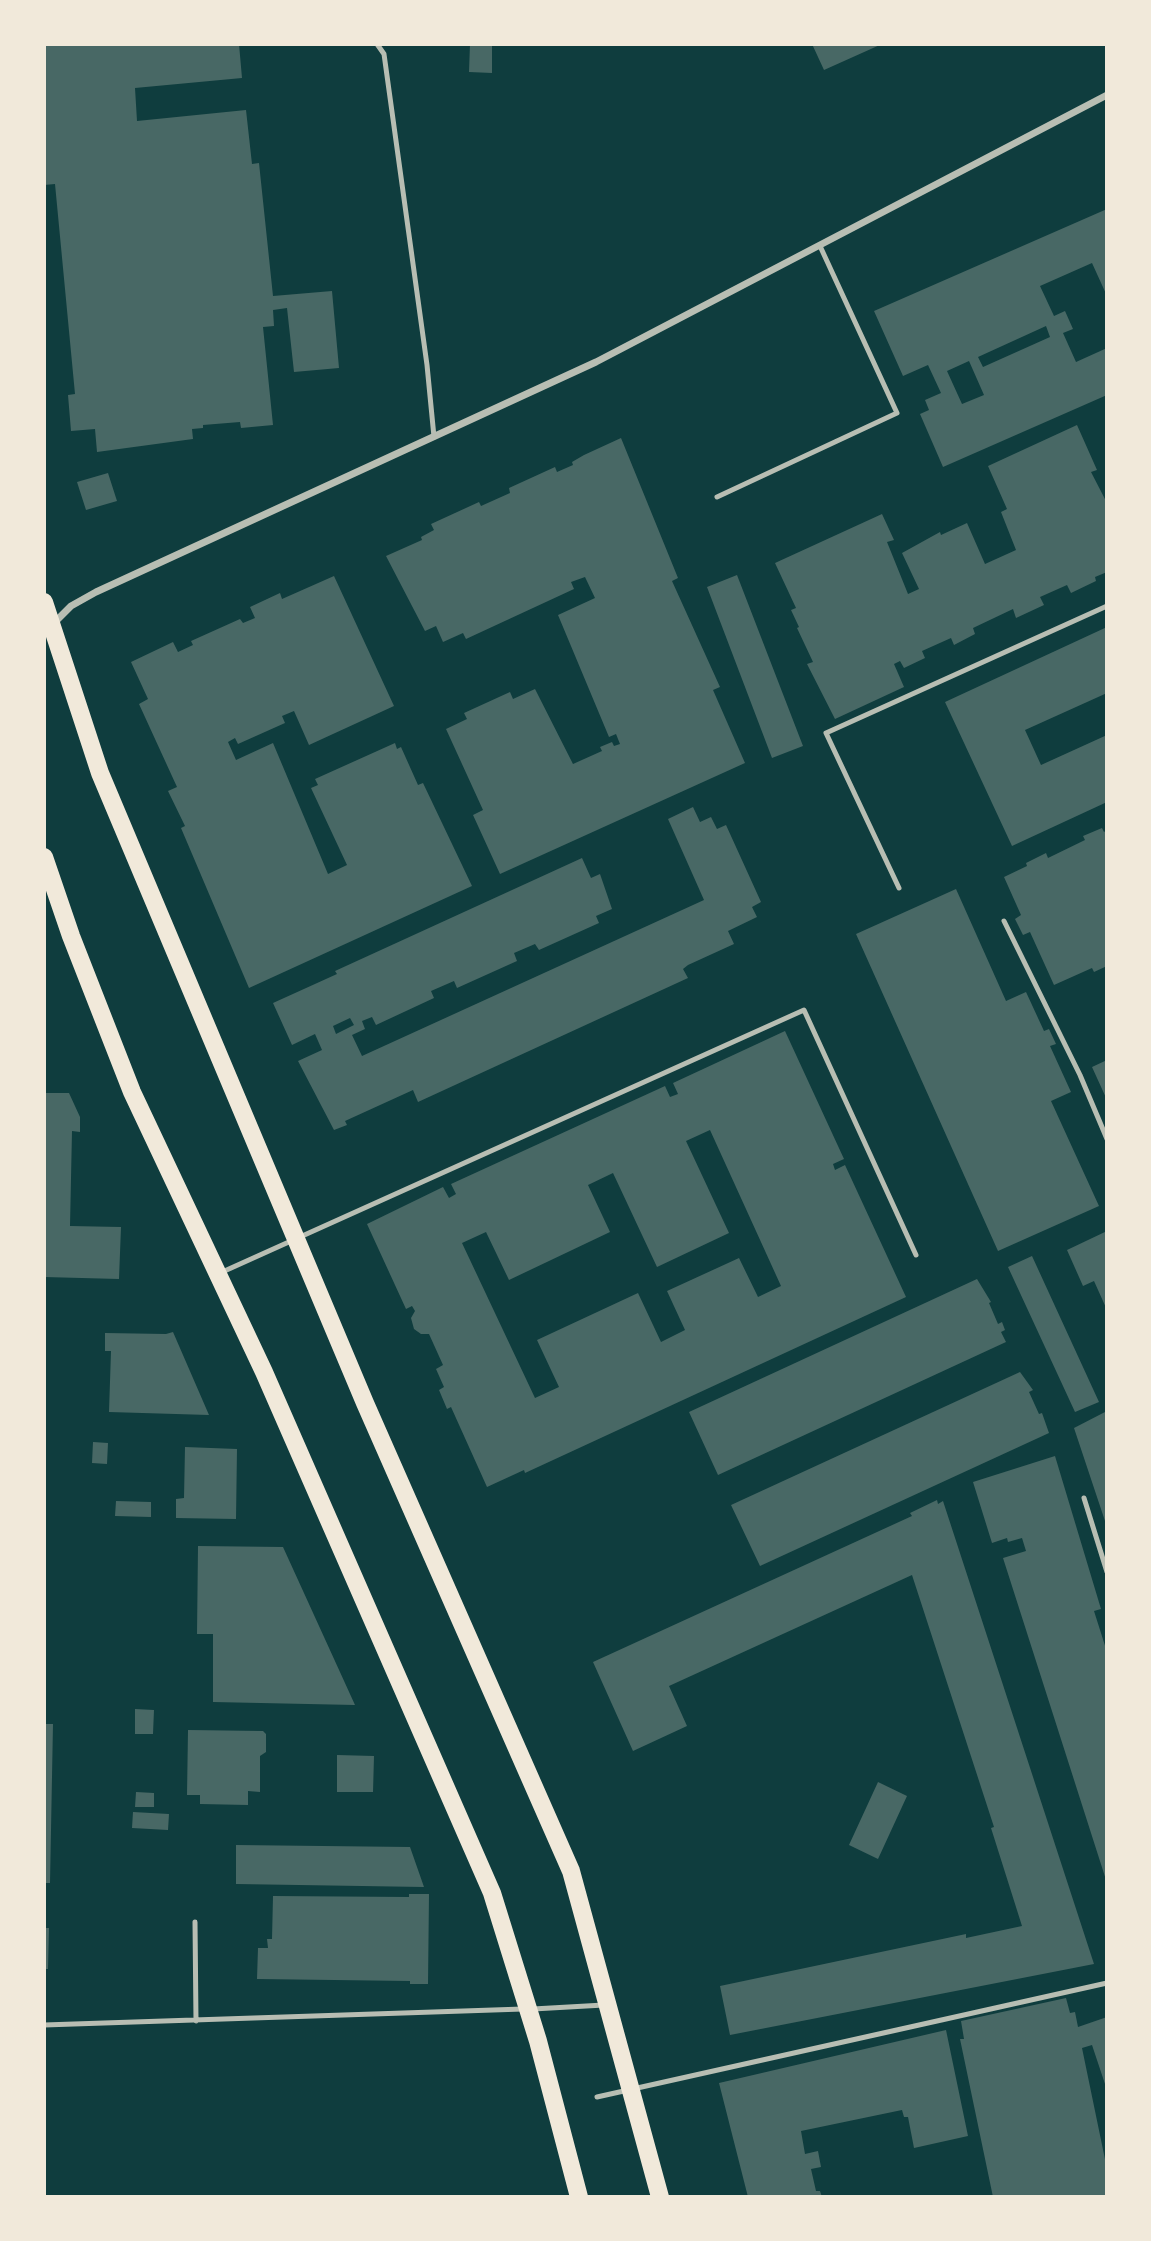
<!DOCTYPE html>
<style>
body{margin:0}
#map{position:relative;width:1151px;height:2241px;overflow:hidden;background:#0f3d3e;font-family:"Libre Baskerville",serif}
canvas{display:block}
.frame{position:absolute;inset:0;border:46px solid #f1e9da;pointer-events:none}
</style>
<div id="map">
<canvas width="1151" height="2241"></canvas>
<div class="frame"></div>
</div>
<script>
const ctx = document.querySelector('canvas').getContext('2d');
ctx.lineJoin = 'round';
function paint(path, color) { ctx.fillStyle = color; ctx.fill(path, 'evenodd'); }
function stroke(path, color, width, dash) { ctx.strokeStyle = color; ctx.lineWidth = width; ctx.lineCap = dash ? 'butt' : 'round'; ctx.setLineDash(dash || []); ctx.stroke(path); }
const building = new Path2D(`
 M44,44H239L242,78L135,88L137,121L246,110L252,164L259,163L273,296L332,291L339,368L294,372L287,308L273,310L274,326L263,327L273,425L241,428L240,422L203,425V428L192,429L193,439L97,452L95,429L71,431L68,395L75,394L55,184L44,185Z
 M470,44H492V73L469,72Z
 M812,44H882L824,70Z
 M1107,209V296L1092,263L1040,286L1054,316L1065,311L1073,329L1063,333L1076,362L1107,348V395L943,467L920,414L929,410L925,400L941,393L928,365L903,376L874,311ZM1046,326L1050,337L983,367L978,357ZM969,361L984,395L962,404L947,371Z
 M1077,425L1097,470L1091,472L1107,503V572L1095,577L1096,581L1071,593L1067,585L1040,597L1044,605L1016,618L1013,609L973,628L975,634L954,645L951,638L922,651L925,658L904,668L900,661L894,664L904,687L835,719L807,664L813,662L797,628L799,627L791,610L796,608L775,563L882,514L894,540L887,542L908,594L919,589L902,553L940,532L941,535L967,523L985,564L1016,550L1001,512L1007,509L988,466Z
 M621,438L678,578L672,581L720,687L713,690L745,763L500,874L473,815L483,810L446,729L467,719L464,713L510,692L513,699L535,689L573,764L602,751L600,747L612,742L614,746L620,744L616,734L609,737L558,615L595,598L585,577L571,582L574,589L466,639L463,633L443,642L436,626L425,631L386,556L422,540L421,537L434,530L431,524L479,502L481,506L510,493L509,488L555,467L557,472L573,465L572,462L584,455Z
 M108,473L117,501L86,510L77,482Z
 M737,575L803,746L772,758L707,587Z
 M334,576L394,706L309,745L294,711L282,716L285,723L238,744L235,738L228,742L236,760L273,743L328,874L347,865L311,788L318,785L315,779L395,743L397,749L401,747L418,785L423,783L472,886L249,988L181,828L185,826L168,791L177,787L139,704L148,699L131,662L173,642L178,652L193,645L191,641L240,619L243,623L255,618L250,607L280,593L282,599Z
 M1107,627V693L1025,730L1041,765L1107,735V802L1012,846L945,702Z
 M693,807L700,822L711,817L717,829L726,825L761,902L752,907L757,917L728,931L734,944L688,965L683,969L688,978L418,1102L413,1090L345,1121L347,1125L334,1130L298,1061L322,1050L315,1034L292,1045L273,1003L337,974L335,971L582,858L591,878L600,874L612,909L596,916L599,923L539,950L535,944L514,953L517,961L457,988L454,981L431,991L434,998L376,1025L372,1017L362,1021L365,1029L352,1035L362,1056L704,900L668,819ZM350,1018L354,1025L336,1034L333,1026Z
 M1102,828L1104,832L1107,830V966L1094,972L1092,968L1054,985L1030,932L1023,935L1015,919L1021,915L1004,877L1027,866L1026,863L1046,853L1048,858L1085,840L1083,836Z
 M956,889L1006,1001L1026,992L1044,1031L1049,1029L1056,1044L1050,1046L1071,1092L1051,1101L1099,1206L998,1251L856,934Z
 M785,1031L844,1159L833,1164L835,1170L845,1165L906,1297L525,1473L524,1470L487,1487L451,1407L447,1409L439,1390L444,1387L436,1369L443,1365L429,1334H421L414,1329L411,1318L415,1311L412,1306L406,1309L367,1224L443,1187L449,1198L456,1194L451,1184L665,1086L670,1097L678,1094L673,1083ZM710,1130L781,1286L758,1297L739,1258L667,1291L685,1330L661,1342L638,1293L537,1340L559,1387L535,1398L462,1243L486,1232L509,1280L610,1232L588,1185L613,1173L657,1267L729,1233L686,1141Z
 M1107,1060V1100L1092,1067Z
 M44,1093H69L80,1117V1132L72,1131L70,1226L121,1227L119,1279L44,1277Z
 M1107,1231V1310L1094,1281L1083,1286L1067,1250Z
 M1032,1256L1099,1402L1075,1412L1008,1267Z
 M977,1279L991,1302L989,1303L998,1324L1002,1322L1005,1330L1001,1332L1006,1342L718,1475L689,1412Z
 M173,1332L209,1415L109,1412L111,1351H105V1333L166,1334Z
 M1020,1372L1033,1390L1029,1392L1039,1414L1042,1413L1049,1433L760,1566L731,1505Z
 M1105,1412L1107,1418V1527L1074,1428Z
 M93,1442L108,1443L107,1464L92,1463Z
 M185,1447L237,1449L236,1519L176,1518V1499L184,1498Z
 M1055,1456L1101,1609L1094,1611L1107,1652V1883L1003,1558L1026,1551L1022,1538L1008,1542L1007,1538L992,1543L973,1482Z
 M937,1500L938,1504L943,1501L1094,1964L730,2035L720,1986L966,1934V1938L1022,1926L991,1828L994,1827L912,1575L669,1686L687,1726L633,1751L593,1662L912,1516L910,1513Z
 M116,1501L151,1502V1517L115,1516Z
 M198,1546L283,1547L355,1705L213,1702V1634H197Z
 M135,1709L154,1710L153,1734H135Z
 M44,1724H53L50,1883H44Z
 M188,1730L263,1731L266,1734V1752L260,1756V1792L248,1791V1805L200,1804V1795H187Z
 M337,1755L374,1756L373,1792H337Z
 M878,1782L907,1796L878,1859L849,1845Z
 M136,1792L154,1793V1807H135Z
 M133,1812L169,1814L168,1830L132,1828Z
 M236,1845L410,1847L424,1887L236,1884Z
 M409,1894H429L428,1984H410V1981L257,1979L258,1948H268L267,1939H272L273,1896L409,1897Z
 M44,1928H49L48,1969H44Z
 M1066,1998L1070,2013L1075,2012L1078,2027L1107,2017V2090L1092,2045L1082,2048L1107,2169V2197H993L960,2039H964L961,2021Z
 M946,2030L968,2136L914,2148L908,2117H904L902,2110L801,2131L805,2154L818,2151L821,2167L811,2169L816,2191H820L822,2197H748L719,2083Z`);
const service = new Path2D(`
 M377,44L384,54L427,365L434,437
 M717,497L897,413L820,246
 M899,888L826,733L1107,606
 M1004,921L1080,1075L1107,1139
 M220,1273L804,1010L916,1255
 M1084,1498L1107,1572
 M195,1922L196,2021
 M533,2009L604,2005
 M44,2025L523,2009
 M597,2097L1107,1983`);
const minor = new Path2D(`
 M44,633L71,606L96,592L596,362L1107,95`);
const primary = new Path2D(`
 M44,602L100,773L365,1403L571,1871L660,2197
 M44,857L71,936L132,1092L264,1372L492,1893L538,2041L579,2197`);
paint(building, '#486865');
stroke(service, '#b8beb3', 5);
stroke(minor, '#b8beb3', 7);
stroke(primary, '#f1e9da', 18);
</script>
